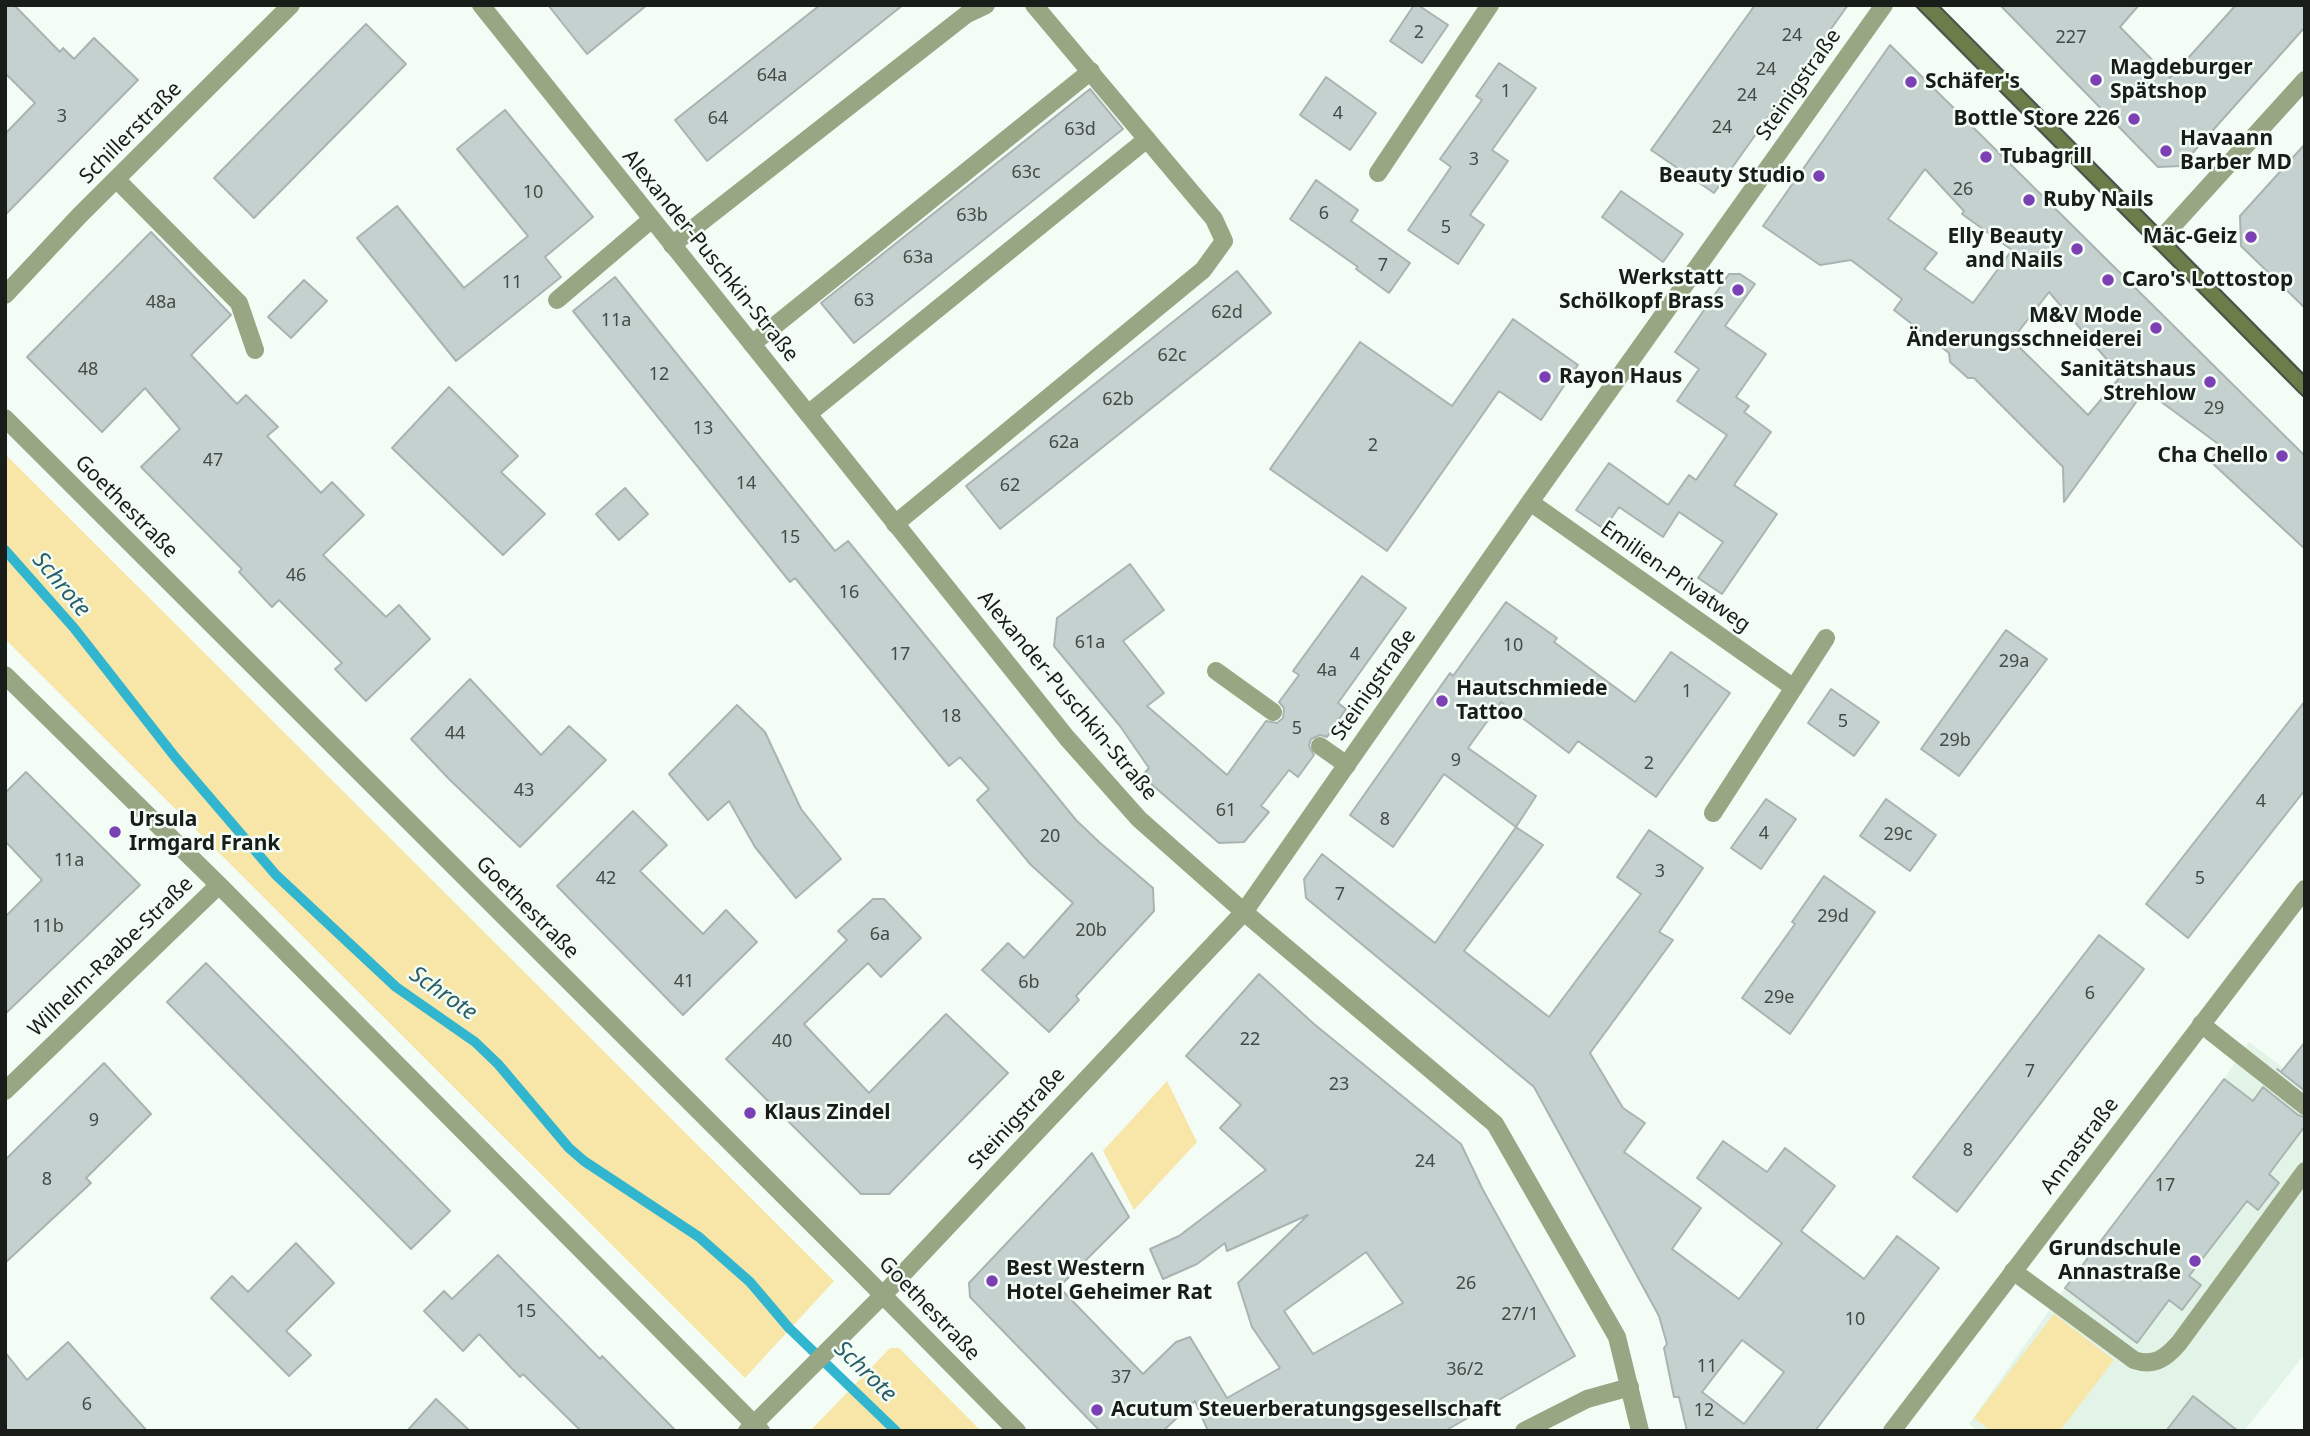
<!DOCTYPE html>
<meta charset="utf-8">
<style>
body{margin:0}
#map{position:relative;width:2310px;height:1436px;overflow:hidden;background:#f3fdf6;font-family:"Noto Sans",sans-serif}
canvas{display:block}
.frame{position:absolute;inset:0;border:7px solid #191d1a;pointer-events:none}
</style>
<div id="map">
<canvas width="2310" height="1436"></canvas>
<div class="frame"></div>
</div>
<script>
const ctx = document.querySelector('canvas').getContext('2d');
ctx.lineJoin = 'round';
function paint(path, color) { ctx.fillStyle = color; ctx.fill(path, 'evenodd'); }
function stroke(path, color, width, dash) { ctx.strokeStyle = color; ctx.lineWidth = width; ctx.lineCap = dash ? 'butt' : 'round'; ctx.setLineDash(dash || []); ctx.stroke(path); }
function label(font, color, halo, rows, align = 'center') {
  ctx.font = font + ' "Noto Sans",sans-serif'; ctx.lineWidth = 5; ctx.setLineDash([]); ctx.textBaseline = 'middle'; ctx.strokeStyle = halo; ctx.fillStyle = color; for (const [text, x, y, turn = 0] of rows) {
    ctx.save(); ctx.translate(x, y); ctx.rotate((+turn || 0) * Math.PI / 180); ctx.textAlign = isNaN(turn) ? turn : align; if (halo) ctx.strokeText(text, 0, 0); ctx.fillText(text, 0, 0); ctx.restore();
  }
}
const built = new Path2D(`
 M2249,1042L2305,1084V1354L2244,1431H1978L1969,1424L2065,1288L2224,1079Z`);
const green = new Path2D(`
 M5,454L834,1281L745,1378L5,639Z
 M1167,1081L1197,1142L1134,1210L1103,1151Z
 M2054,1314L2114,1360L2060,1431H1991L1974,1418Z
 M890,1348H899L981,1431H810Z`);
const stream = new Path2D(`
 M5,550L74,628L175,757L276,875L396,987L475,1042L498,1064L569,1148L584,1161L699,1237L717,1253L750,1282L789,1328L896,1431`);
const building = new Path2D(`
 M5,5H14L60,52L63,48L74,59L94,38L138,80L5,215V134L35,103L5,73Z
 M548,5H647L587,54Z
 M820,5H903L707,161L675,120Z
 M1414,5H1418L1448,25L1422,63L1390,41Z
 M1755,5H1848L1714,193L1651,150Z
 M2000,5H2139L2120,27L2170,78L2236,5H2305V27L2181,166L2158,167Z
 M366,24L406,64L254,218L214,178Z
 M1890,45L2305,456V549L2210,461L2221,446L2145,390L2064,502L2063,467L1974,378H1968L1950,362L1949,353L1894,310L1902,299L1851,260L1820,265L1763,226ZM1925,169L1964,211L1962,214L2012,250L1973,303L1924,269L1937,253L1888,219ZM2049,292L2121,376L2088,415L2012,340Z
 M1499,63L1536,88L1492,150L1508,161L1470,215L1484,225L1458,264L1408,230L1451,167L1440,159L1482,100L1476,96Z
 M1326,77L1376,113L1350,150L1300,115Z
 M1090,89L1123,129L854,343L821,303Z
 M505,110L593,217L545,257L561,277L456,361L357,238L397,206L464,288L528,236L457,149Z
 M2305,144V308L2241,246L2240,216Z
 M1316,180L1358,210L1351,221L1410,263L1389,293L1356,269L1358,267L1290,219Z
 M1621,191L1683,234L1663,262L1602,217Z
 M151,232L231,315L191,355L237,404L246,395L278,427L267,436L321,493L332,482L364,515L323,555L386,617L399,605L430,639L366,701L335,669L342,663L279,600L272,607L239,572L242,569L141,467L180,429L145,388L102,432L27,357Z
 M1237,271L1271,313L1000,529L966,486Z
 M1729,274H1740L1755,284L1725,326L1766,354L1736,397L1749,406L1744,412L1771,432L1734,485L1777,514L1722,594L1698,578L1723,542L1679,512L1663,537L1619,507L1604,529L1576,510L1609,463L1668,505L1689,475L1696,480L1727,435L1677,401L1699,369L1675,352Z
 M615,277L835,551L848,541L1076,820L1099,842L1153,888L1154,911L1076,996L1079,1000L1049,1032L982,970L1008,943L1024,958L1073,903L1031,865L977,800L989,789L960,757L949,766L795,578L790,582L573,311Z
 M304,280L327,301L291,338L268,317Z
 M1513,319L1578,365L1541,420L1499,391L1387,551L1270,469L1360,342L1452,406Z
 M449,387L518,456L501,472L545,514L503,555L392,448Z
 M625,488L648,514L619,540L596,514Z
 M1130,564L1164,610L1123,641L1164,693L1147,706L1227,775L1266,721L1277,723L1283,718L1284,708L1279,702L1299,675L1293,671L1362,576L1406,608L1338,703L1346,709L1327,737L1320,735L1311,739L1309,746L1314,755L1298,777L1289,770L1261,806L1269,812L1244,842L1219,843L1142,776L1149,768L1120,726L1054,646L1057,618Z
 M1506,602L1557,638L1554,642L1635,702L1671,652L1730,693L1656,797L1578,741L1569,753L1501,702L1468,748L1536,796L1516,827L1444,774L1393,847L1350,815L1450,673L1453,676Z
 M2006,630L2047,659L1959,776L1921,749Z
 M470,679L541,755L569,726L606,760L520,847L450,780L411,739Z
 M1831,689L1879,722L1854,756L1808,723Z
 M2305,701V790L2188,938L2146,904Z
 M737,705L765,732L801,809L841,859L796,898L755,847L729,801L708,820L669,774Z
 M26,772L140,885L5,1014V917L42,880L5,841V793Z
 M1766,799L1796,819L1761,869L1731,848Z
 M1886,799L1936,835L1910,871L1860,836Z
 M633,811L667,845L640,871L703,934L726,910L757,942L683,1015L557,886Z
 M1516,827L1543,845L1464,951L1549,1017L1641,894L1617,877L1649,830L1703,868L1659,932L1673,940L1590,1053L1623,1108L1645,1123L1624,1152L1701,1208L1672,1249L1739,1299L1782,1243L1697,1178L1723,1141L1767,1172L1785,1148L1835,1186L1801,1231L1864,1279L1897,1236L1939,1268L1815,1431H1687L1679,1397H1674L1664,1348L1667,1344L1659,1316L1534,1087L1306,898L1304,879L1322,854L1435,943ZM1742,1340L1784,1372L1744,1424L1702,1392Z
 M1824,876L1875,912L1790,1034L1742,998L1795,924L1792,922Z
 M873,899H884L921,938L881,977L868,963L804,1024L869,1093L946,1014L1008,1073L889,1194H861L726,1059L847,940L838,931Z
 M2099,935L2144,969L1957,1212L1913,1177Z
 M206,963L450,1211L411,1249L167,1002Z
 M1259,974L1314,1024L1461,1144L1483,1190L1575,1356L1445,1431H1208L1195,1401L1163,1431H1100L970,1297L969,1283L1092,1153L1129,1217L1059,1287L1143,1374L1176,1342L1190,1337L1227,1398L1280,1368L1252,1327L1238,1283L1308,1215L1227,1251L1225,1243L1197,1264L1163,1279L1150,1249L1179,1236L1266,1170L1220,1128L1241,1105L1186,1056ZM1366,1252L1403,1303L1313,1354L1284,1311Z
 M2305,1042V1091L2277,1069L2281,1072Z
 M104,1063L151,1114L86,1178L91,1183L5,1263V1160Z
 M2224,1079L2253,1101L2263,1087L2298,1115L2305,1117V1126L2269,1174L2279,1183L2258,1210L2247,1201L2189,1276L2201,1285L2182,1310L2169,1300L2137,1343L2065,1288Z
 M296,1243L334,1283L286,1331L311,1355L289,1376L211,1298L232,1276L248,1292Z
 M498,1255L600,1359L602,1356L676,1431H581L523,1374L520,1377L479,1334L463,1351L424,1311L444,1291L452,1299Z
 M68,1342L147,1431H5V1352L27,1380Z
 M2193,1396L2238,1431H2166Z
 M436,1399L470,1431H407Z`);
const lane = new Path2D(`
 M116,179L239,303L255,350
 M672,245L967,14L986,5
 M557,300L652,219
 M752,344L1091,71
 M808,414L1147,139
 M895,524L1203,270L1224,241L1214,219L1034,5
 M1216,671L1273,712
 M1320,746L1347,765
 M2201,1024L2305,1106
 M2013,1271L2134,1360C2154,1367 2166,1358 2179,1343L2305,1171
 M1524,1431L1587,1399L1630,1387`);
const street = new Path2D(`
 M481,5L1067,738L1139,819L1244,912L1495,1124L1617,1337L1640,1431
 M1378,173L1490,5
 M2159,241L2305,80
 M5,295L80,215L291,5
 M5,418L858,1270L1017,1431
 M1530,502L1794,688
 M5,675L219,885L761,1431
 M1713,813L1826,638
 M5,1091L219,885
 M747,1431L883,1295L1244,912L1530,502L1884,5
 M1892,1431L2305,889`);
const secondary = new Path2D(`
 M1926,5L2305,387`);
const tram = new Path2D(`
 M1915,5L2305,398
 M1938,5L2305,376`);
const markers = [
 [2096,80,7,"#7c40b5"],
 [1911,82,7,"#7c40b5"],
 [2134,119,7,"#7c40b5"],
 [2166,151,7,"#7c40b5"],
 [1986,157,7,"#7c40b5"],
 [1819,176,7,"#7c40b5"],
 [2029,200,7,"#7c40b5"],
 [2251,237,7,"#7c40b5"],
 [2077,249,7,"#7c40b5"],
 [2108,280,7,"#7c40b5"],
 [1738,290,7,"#7c40b5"],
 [2156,328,7,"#7c40b5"],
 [1545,377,7,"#7c40b5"],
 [2210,382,7,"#7c40b5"],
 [2282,456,7,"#7c40b5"],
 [1442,701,7,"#7c40b5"],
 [115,832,7,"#7c40b5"],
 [750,1113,7,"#7c40b5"],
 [2195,1261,7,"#7c40b5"],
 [992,1281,7,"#7c40b5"],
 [1097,1410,7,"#7c40b5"]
];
const numberNames = [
 ["2",1419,33],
 ["24",1792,36],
 ["227",2071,38],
 ["24",1766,70],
 ["64a",772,76],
 ["1",1506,92],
 ["24",1747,96],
 ["4",1338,114],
 ["3",62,117],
 ["64",718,119],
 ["24",1722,128],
 ["63d",1080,130],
 ["3",1474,160],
 ["63c",1026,173],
 ["26",1963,190],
 ["10",533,193],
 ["6",1324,214],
 ["63b",972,216],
 ["5",1446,228],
 ["63a",918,258],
 ["7",1383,266],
 ["11",512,283],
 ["63",864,301],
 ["48a",161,303],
 ["62d",1227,313],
 ["11a",616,321],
 ["62c",1172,356],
 ["48",88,370],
 ["12",659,375],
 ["62b",1118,400],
 ["29",2214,409],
 ["13",703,429],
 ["62a",1064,443],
 ["2",1373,446],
 ["47",213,461],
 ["14",746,484],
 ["62",1010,486],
 ["15",790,538],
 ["46",296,576],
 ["16",849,593],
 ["61a",1090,643],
 ["10",1513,646],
 ["17",900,655],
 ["4",1355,655],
 ["29a",2014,662],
 ["4a",1327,671],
 ["1",1687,692],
 ["18",951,717],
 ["5",1843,722],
 ["5",1297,729],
 ["44",455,734],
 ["29b",1955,741],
 ["9",1456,761],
 ["2",1649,764],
 ["43",524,791],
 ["4",2261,802],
 ["61",1226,811],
 ["8",1385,820],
 ["4",1764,834],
 ["29c",1898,835],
 ["20",1050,837],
 ["11a",69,861],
 ["3",1660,872],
 ["42",606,879],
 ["5",2200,879],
 ["7",1340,895],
 ["29d",1833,917],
 ["11b",48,927],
 ["20b",1091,931],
 ["6a",880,935],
 ["41",684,982],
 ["6b",1029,983],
 ["6",2090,994],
 ["29e",1779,998],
 ["22",1250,1040],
 ["40",782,1042],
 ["7",2030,1072],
 ["23",1339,1085],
 ["9",94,1121],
 ["8",1968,1151],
 ["24",1425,1162],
 ["8",47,1180],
 ["17",2165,1186],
 ["26",1466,1284],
 ["15",526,1312],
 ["27/1",1520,1315],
 ["10",1855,1320],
 ["11",1707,1367],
 ["36/2",1465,1370],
 ["37",1121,1378],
 ["6",87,1405],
 ["12",1704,1411]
];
const poiNames = [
 ["Magdeburger",2110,68],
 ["Spätshop",2110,92],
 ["Schäfer's",1925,82],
 ["Bottle Store 226",2120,119,"right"],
 ["Havaann",2180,139],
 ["Barber MD",2180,163],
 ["Tubagrill",2000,157],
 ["Beauty Studio",1805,176,"right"],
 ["Ruby Nails",2043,200],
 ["Elly Beauty",2063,237,"right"],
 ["and Nails",2063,261,"right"],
 ["Mäc-Geiz",2237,237,"right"],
 ["Werkstatt",1724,278,"right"],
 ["Schölkopf Brass",1724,302,"right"],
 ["Caro's Lottostop",2122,280],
 ["M&V Mode",2142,316,"right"],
 ["Änderungsschneiderei",2142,340,"right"],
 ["Sanitätshaus",2196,370,"right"],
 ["Strehlow",2196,394,"right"],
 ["Rayon Haus",1559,377],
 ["Cha Chello",2268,456,"right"],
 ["Hautschmiede",1456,689],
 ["Tattoo",1456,713],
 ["Ursula",129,820],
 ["Irmgard Frank",129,844],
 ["Klaus Zindel",764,1113],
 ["Grundschule",2181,1249,"right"],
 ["Annastraße",2181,1273,"right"],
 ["Best Western",1006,1269],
 ["Hotel Geheimer Rat",1006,1293],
 ["Acutum Steuerberatungsgesellschaft",1111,1410]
];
const streetNames = [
 ["Steinigstraße",1799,85,-55],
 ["Schillerstraße",131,133,-45],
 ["Alexander-Puschkin-Straße",710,256,51],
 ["Goethestraße",126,507,45],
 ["Emilien-Privatweg",1675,577,35],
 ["Steinigstraße",1374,685,-55],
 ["Alexander-Puschkin-Straße",1067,696,50],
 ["Goethestraße",527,908,45],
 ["Wilhelm-Raabe-Straße",111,957,-44],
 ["Steinigstraße",1017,1119,-47],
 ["Annastraße",2080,1146,-53],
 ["Goethestraße",929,1309,46]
];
const waterNames = [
 ["Schrote",61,585,50],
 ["Schrote",443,994,35],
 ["Schrote",865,1372,44]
];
paint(built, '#e2f4e7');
paint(green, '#f7e6a7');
stroke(stream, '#32b6d0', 10);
paint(building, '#c4d1cf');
stroke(building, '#a8b4b2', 2);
stroke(lane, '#99a683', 18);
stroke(street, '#99a683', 18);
stroke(secondary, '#6b7d49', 18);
stroke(tram, '#4c524e', 2);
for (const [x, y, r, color] of markers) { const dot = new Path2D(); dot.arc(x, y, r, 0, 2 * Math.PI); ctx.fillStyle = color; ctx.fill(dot); stroke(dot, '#f3fdf6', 2.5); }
label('18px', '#444a47', null, numberNames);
label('bold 21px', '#191d1a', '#f3fdf6', poiNames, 'left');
label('21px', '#191d1a', '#f3fdf6', streetNames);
label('italic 23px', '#2a5e69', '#f3fdf6', waterNames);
</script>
